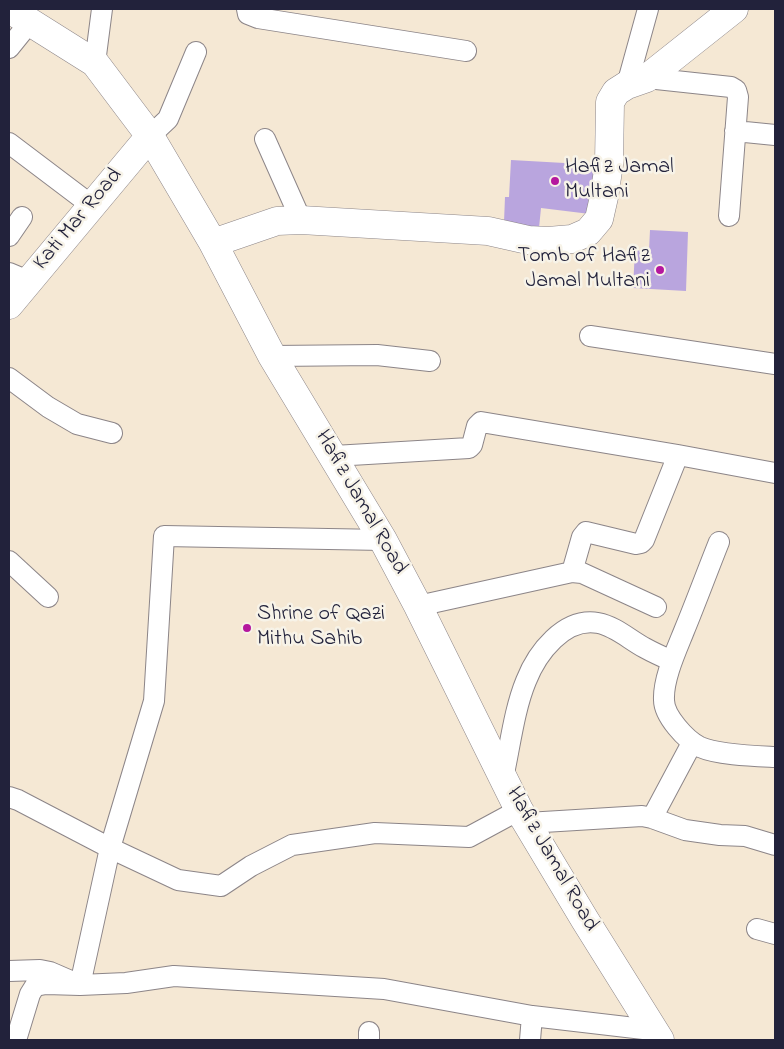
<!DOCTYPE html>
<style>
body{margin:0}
#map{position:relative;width:784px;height:1049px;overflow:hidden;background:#f5e8d4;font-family:"Indie Flower",sans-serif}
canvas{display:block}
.frame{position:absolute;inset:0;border:10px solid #22223b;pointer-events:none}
</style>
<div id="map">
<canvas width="784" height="1049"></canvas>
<div class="frame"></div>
</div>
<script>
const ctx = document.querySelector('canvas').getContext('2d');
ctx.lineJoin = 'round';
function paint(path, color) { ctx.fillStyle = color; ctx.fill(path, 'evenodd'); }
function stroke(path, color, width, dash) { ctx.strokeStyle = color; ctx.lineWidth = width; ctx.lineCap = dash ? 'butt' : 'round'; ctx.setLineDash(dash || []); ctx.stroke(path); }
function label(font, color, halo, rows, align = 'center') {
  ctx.font = font + ' "Indie Flower",sans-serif'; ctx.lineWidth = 5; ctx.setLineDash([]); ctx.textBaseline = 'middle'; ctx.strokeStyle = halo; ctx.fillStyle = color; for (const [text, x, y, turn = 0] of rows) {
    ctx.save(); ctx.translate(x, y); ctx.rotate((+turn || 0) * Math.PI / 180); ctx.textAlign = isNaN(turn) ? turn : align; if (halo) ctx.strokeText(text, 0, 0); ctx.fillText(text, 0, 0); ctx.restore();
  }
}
const building = new Path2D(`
 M511,160L600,165L590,214L541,208L539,228L504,222L505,197H509Z
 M650,230L688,232L686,291L633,288L635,250L649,251Z`);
const street = new Path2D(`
 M247,9L248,14L258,18L466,51
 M9,48L30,22
 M95,63L102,9
 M647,78L731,87L736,90L738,97L729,216
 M627,85L648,9
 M735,131L775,135
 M150,136L168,119L196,52
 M265,139L301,220
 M9,143L91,205
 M9,236L22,217
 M9,273L28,281
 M590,336L775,364
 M272,356L377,355L430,361
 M9,378L48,407L77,424L112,433
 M334,456L469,448L472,445L477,426L481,422L678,455L775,473
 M719,542C707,572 696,602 684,631C676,651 663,679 664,700C664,716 686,740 700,747C718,755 754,756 775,757
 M9,561L48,597
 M572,572L582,537L586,532L636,544L641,543L644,540L678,455
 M418,606L572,572L582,573L656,607
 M503,778C510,747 514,710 526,681C537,653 564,617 598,623C615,626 630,640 645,648C654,653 663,657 672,661
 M9,797L18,800L110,848L178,880L221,886L251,866L292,845L375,833L469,837L519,810
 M652,818L692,743
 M527,823L642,816L652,818L685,830L720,835L745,836L775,845
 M757,929L775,934
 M9,971L40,970L50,972L80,985L110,848L154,701L164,536L383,540
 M369,1032V1040
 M16,1040L30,994L35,986L46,984L80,985L126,983L174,976L384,989L532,1016L652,1030
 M530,1040L532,1016`);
const secondary = new Path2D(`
 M9,9L95,63L150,136L213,243L272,356L383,540L418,606L519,810L585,920L660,1040
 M213,243L277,221L301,220L488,231L528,240L548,241L572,239L588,232L599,219L604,197L609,164L610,102L616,92L627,85L647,78L734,9
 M9,305L150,136`);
const markers = [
 [555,181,5,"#b5179e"],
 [660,270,5,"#b5179e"],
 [247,628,5,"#b5179e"]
];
const poiNames = [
 ["Hafiz Jamal",565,168],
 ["Multani",565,193],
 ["Tomb of Hafiz",650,257,"right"],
 ["Jamal Multani",650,282,"right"],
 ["Shrine of Qazi",257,615],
 ["Mithu Sahib",257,640]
];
const streetNames = [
 ["Kati Mar Road",79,220,-50],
 ["Hafiz Jamal Road",360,503,60],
 ["Hafiz Jamal Road",551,860,60]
];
paint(building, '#b9a5de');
stroke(street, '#8c8588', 22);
stroke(secondary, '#8c8588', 29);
stroke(street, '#fff', 20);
stroke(secondary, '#fff', 28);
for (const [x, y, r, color] of markers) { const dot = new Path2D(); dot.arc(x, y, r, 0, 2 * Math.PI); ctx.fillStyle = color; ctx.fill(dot); stroke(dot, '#f7f3e8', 2); }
label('22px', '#22223b', '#f7f3e8', poiNames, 'left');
label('22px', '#22223b', '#f7f3e8', streetNames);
</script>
